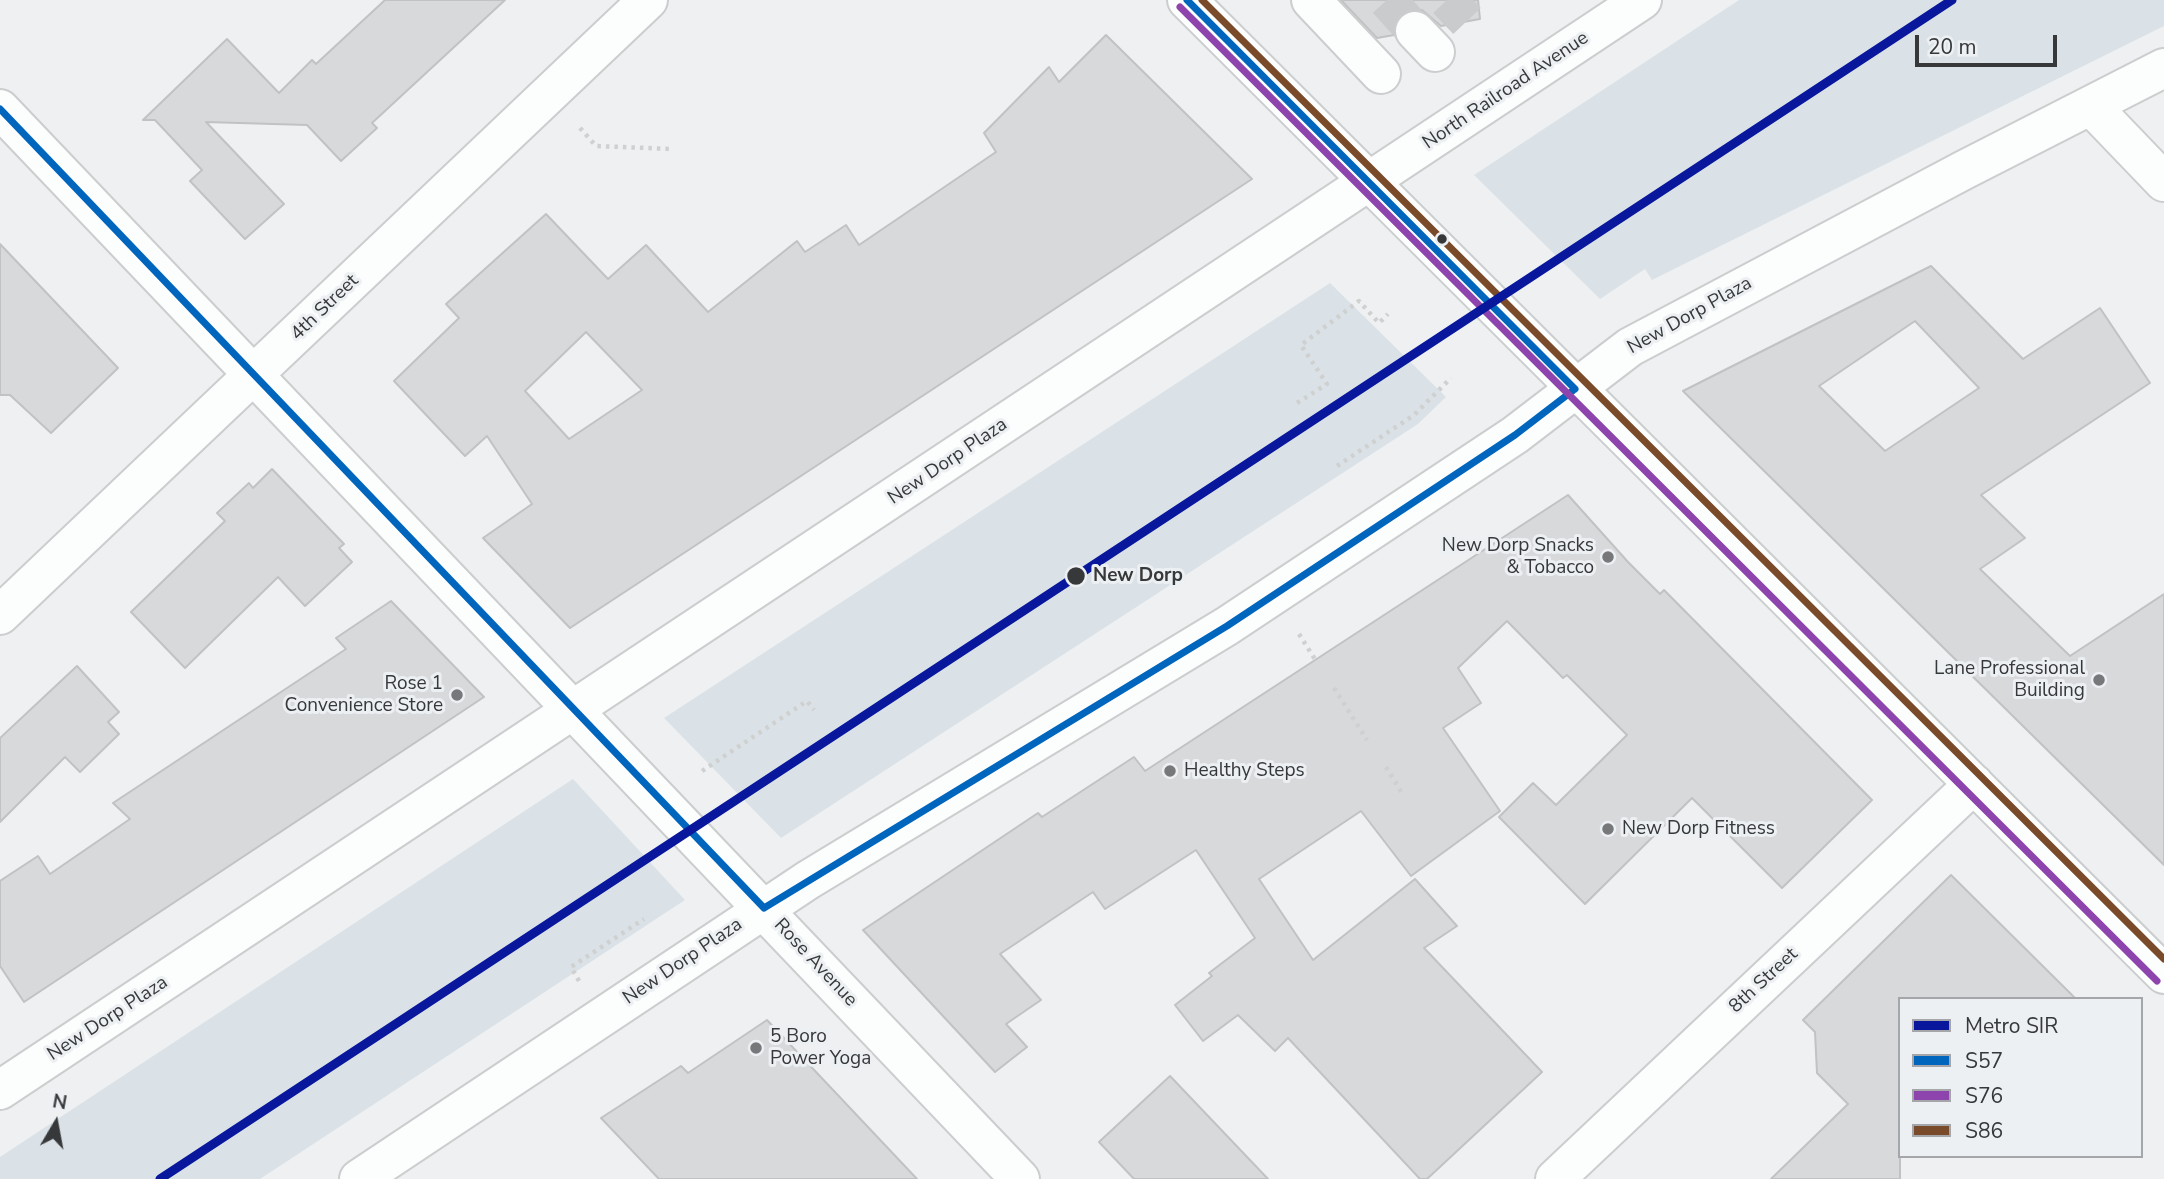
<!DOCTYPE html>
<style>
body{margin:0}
#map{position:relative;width:2164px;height:1179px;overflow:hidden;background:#eef0f2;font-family:"Nunito Sans",sans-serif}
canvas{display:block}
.legend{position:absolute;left:1898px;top:997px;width:245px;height:161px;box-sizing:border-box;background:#edf0f3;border:2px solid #a4a6a9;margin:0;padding:9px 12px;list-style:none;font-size:21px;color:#363839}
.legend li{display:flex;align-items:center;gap:14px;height:35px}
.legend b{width:35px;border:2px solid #a4a6a9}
.north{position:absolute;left:21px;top:1088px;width:70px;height:70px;-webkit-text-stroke:5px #edf0f3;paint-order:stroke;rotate:10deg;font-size:19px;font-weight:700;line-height:28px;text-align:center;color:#363839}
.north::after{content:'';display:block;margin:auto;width:24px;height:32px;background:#363839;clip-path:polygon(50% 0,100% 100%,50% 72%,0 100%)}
.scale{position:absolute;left:1915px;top:35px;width:142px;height:32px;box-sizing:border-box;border:4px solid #363839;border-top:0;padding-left:9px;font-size:21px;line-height:24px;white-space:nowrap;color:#363839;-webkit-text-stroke:5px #edf0f3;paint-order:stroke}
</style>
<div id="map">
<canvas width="2164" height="1179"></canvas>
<ul class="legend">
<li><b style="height:9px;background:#08179c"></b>Metro SIR</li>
<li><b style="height:9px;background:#0065bd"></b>S57</li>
<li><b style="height:9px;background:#8e44ad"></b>S76</li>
<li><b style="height:9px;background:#7a4b2a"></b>S86</li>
</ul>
<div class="north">N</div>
<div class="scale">20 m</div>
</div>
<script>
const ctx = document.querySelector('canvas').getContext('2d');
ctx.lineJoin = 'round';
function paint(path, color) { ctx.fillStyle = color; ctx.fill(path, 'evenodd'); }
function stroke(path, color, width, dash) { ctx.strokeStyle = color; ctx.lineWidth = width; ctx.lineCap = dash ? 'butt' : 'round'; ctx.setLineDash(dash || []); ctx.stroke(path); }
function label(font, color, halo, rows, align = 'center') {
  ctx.font = font + ' "Nunito Sans",sans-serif'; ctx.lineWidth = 6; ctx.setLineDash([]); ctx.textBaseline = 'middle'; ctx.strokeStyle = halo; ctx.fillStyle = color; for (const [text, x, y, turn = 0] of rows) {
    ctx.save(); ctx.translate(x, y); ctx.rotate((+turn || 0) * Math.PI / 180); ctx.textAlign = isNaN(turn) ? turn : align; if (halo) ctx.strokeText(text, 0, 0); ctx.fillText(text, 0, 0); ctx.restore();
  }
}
const built = new Path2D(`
 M1739,0H2164V26L1652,280L1645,269L1600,299L1474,175Z
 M1330,283L1446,397L1418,424L781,838L664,718Z
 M573,779L685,900L260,1179H0V1157Z`);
const building = new Path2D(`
 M385,0H505L372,123L377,128L341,161L307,125L206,122L284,204L245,239L190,181L202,170L155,120H143L227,39L279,93L312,60L316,64Z
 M1341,0H1478L1480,19L1441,26L1422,10H1411L1399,16L1394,24V35L1377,38Z
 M1106,35L1252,179L570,628L483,538L532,504L487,436L465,456L394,381L459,318L446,304L546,214L608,279L646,245L708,312L797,241L805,252L846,225L859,245L996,152L984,133L1049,67L1059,82ZM586,332L642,390L569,439L525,391Z
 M0,244L118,368L51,433L10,395H0Z
 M1931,266L2023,359L2100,308L2150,383L1981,495L2025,538L1980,569L2070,656L2164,594V865L1683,391ZM1915,321L1979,388L1885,451L1819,386Z
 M272,469L344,544L339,548L352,562L305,606L278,577L185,668L131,612L225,521L217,513L249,483L253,488Z
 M1568,495L1628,562L1660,594L1664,590L1872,800L1782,888L1692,798L1585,904L1499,817L1533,783L1556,805L1627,735L1567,675L1563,678L1507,621L1458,668L1481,703L1443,728L1500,811L1411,876L1361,811L1259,879L1313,960L1415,879L1457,926L1424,948L1542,1072L1427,1179H1420L1288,1038L1275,1051L1238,1015L1203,1041L1175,1005L1212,976L1209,973L1255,938L1196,850L1105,909L1093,892L1000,954L1041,1000L1006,1024L1027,1047L995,1072L863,930L1038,813L1042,817L1134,757L1145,771Z
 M391,601L484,697L24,1002L0,966V881L38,856L50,874L130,819L113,803L346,649L336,638Z
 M77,666L119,712L108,722L119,734L80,772L65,757L0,822V738Z
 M1951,875L2076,999H1900V1179H1771L1848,1104L1817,1073L1815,1032L1803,1020Z
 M767,1020L917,1179H659L601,1118L681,1066L688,1073Z
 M1170,1076L1268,1179H1134L1099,1142Z`);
const minorTunnel = new Path2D(`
 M1387,0L1415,31
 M1447,0L1467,21`);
const path = new Path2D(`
 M580,128L596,146L672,149
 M1297,403L1327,384L1301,345L1359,301L1379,323L1388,314
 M1337,466L1414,415L1451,378
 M1299,634L1316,661
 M1334,688L1367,740
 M1386,767L1402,793
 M702,771L807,701L814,710
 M579,981L571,967L644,919`);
const minor = new Path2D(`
 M1187,0L2164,974
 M1311,0L1381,74
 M1415,31L1435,52
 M2092,107L2164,182
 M0,109L1020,1179
 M0,615L648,0
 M0,1090L1642,0
 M359,1179L808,880L1227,626L1515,435L1630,347L1964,170L2164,68
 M1555,1179L1974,784`);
const bus1 = new Path2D(`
 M1187,0L1575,389
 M0,109L764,908
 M764,908L1227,626L1515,435L1575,389`);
const bus2 = new Path2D(`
 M1180,7L2157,981`);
const bus3 = new Path2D(`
 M1202,0L2164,959`);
const metro1 = new Path2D(`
 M160,1179L1952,0`);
const markers = [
 [1442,239,6,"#363839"],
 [1608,557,7,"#76787a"],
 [1076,576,10,"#363839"],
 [2099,680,7,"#76787a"],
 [457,695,7,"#76787a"],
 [1170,771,7,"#76787a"],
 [1608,829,7,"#76787a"],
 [756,1048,7,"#76787a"]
];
const streetNames = [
 ["North Railroad Avenue",1506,91,-34],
 ["4th Street",325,308,-44],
 ["New Dorp Plaza",1690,316,-29],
 ["New Dorp Plaza",948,462,-34],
 ["New Dorp Plaza",683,962,-34],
 ["Rose Avenue",815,963,47],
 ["8th Street",1764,981,-43],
 ["New Dorp Plaza",108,1019,-33]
];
const poiNames = [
 ["New Dorp Snacks",1594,546],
 ["& Tobacco",1594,568],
 ["Lane Professional",2085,669],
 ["Building",2085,691],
 ["Rose 1",443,684],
 ["Convenience Store",443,706],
 ["Healthy Steps",1184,771,"left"],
 ["New Dorp Fitness",1622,829,"left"],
 ["5 Boro",770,1037,"left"],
 ["Power Yoga",770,1059,"left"]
];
const stopNames = [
 ["New Dorp",1093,576]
];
paint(built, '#dbe2e7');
paint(building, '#d8d9db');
stroke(building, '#c0c2c3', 2);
stroke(minorTunnel, '#c9cbcd', 38, [38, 19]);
stroke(minor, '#cbcdce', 42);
stroke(path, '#cfd0d0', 4.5, [3.5, 5]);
stroke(minor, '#fcfdfd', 38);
stroke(bus1, '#0065bd', 7);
stroke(bus2, '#8e44ad', 7);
stroke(bus3, '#7a4b2a', 7);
stroke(metro1, '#08179c', 9);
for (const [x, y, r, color] of markers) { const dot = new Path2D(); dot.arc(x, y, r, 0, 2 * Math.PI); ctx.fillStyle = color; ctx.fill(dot); stroke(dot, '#edf0f3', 2.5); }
label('19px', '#363839', '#edf0f3', streetNames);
label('19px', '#363839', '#edf0f3', poiNames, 'right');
label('bold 19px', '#363839', '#edf0f3', stopNames, 'left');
</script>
